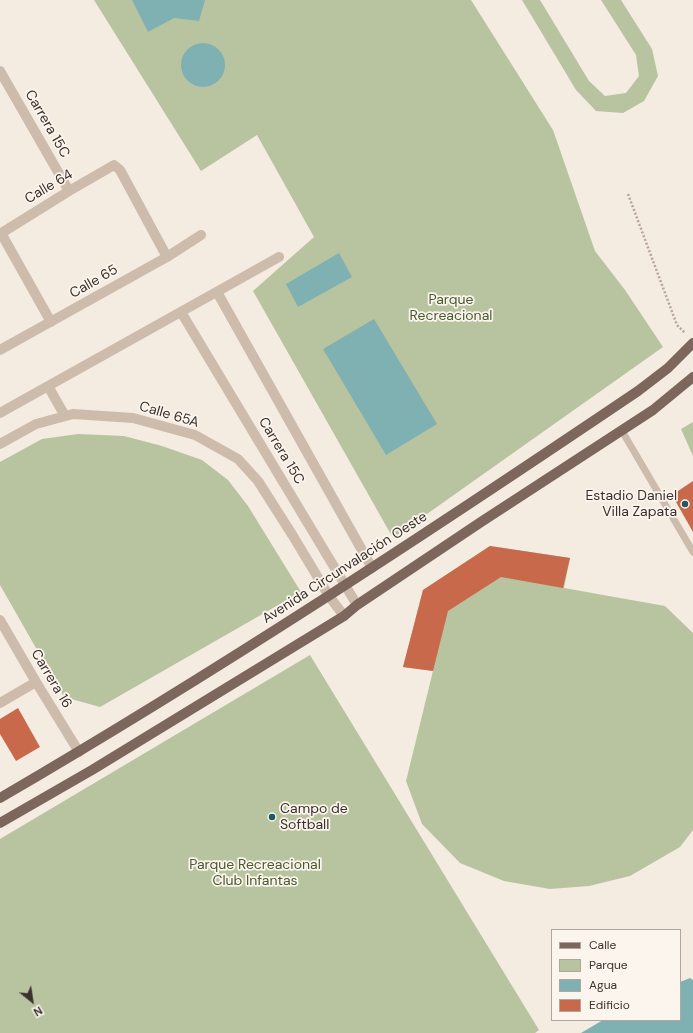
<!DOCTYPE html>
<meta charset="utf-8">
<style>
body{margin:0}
#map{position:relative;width:693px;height:1033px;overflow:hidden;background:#f4ebe1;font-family:"DM Sans",sans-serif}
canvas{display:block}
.legend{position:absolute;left:551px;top:929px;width:130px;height:92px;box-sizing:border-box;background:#fbf5ee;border:1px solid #aea6a0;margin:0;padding:5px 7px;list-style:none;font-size:12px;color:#3b302b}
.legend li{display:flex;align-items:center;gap:8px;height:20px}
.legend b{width:20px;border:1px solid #aea6a0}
.north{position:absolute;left:12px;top:981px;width:40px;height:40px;-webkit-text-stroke:3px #fbf5ee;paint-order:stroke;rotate:150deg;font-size:11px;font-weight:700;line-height:16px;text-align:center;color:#3b302b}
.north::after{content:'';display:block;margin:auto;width:14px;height:18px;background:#3b302b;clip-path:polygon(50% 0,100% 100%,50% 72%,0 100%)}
</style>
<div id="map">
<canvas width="693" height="1033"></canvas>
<ul class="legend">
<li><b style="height:5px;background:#7d675c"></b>Calle</li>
<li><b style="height:11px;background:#b8c4a0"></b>Parque</li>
<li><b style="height:11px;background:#7fb0b2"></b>Agua</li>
<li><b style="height:11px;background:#c8694b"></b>Edificio</li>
</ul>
<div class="north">N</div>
</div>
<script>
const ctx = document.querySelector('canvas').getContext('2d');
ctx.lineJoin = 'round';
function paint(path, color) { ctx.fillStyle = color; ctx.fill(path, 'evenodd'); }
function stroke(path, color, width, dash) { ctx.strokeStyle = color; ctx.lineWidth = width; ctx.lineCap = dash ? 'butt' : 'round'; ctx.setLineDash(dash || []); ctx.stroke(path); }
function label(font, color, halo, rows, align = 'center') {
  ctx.font = font + ' "DM Sans",sans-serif'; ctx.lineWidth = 3.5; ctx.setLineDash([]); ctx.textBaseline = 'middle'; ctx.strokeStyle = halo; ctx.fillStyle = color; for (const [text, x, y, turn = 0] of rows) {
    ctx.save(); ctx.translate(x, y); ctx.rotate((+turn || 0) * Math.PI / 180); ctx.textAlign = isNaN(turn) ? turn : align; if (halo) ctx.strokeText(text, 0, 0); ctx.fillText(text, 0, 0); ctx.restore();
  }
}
const green = new Path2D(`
 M94,0H471L553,130L595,251L625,290L663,347L393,538L253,291L314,237L257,135L201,171Z
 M522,0H540L589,81L605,96L626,93L639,76L636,55L601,0H621L652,49L658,76L644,101L623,113L596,111L576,90Z
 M693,422V456L681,429Z
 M78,434L124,436L162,446L202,460L228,480L248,506L301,592L100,707L64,697L0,585V462L42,439Z
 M490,546L570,558L564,588L665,606L693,633V830L680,847L630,876L589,886L550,889L504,881L460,863L422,824L406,781L433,671L403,667L423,590Z
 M310,655L539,1030L535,1033H0V839Z`);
const water = new Path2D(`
 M132,0H205L199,21L174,18L148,32Z
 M181 65a22 22 0 1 1 44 0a22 22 0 1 1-44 0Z
 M339,253L352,277L298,307L286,284Z
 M374,319L437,424L386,455L323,349Z
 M690,978L693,980V1033H581L603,1020H680V982Z`);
const building = new Path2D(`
 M693,481V532L672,495Z
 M490,546L570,558L563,588L501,577L448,611L433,671L403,667L423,590Z
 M18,708L40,747L16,761L0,734V719Z`);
const path = new Path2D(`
 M628,194L677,325L685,333`);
const service = new Path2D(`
 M622,431L693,552`);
const minor = new Path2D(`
 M0,71L69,191
 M1,233L51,322
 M0,234L69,191L114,165L120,170L167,257
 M217,292L372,568
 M181,312L357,605
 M0,350L167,257L201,235
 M48,386L65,416
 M0,413L279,257
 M0,444L36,424L73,414L133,418L195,435L238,459L258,481L293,536L329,596L344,616
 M0,620L36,682L79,752
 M0,703L36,682`);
const primary = new Path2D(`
 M0,798C218,671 429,532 638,391L668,368L693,343
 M0,823L92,770L344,616L357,605L481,522L653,410L693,377`);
const markers = [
 [685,504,4,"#1f5a5e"],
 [272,817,4,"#1f5a5e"]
];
const streetNames = [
 ["Carrera 15C",47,124,60],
 ["Calle 64",49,187,-31],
 ["Calle 65",94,282,-30],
 ["Calle 65A",169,415,16],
 ["Carrera 15C",281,451,59],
 ["Avenida Circunvalación Oeste",345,568,-33],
 ["Carrera 16",51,679,59]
];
const parkNames = [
 ["Parque",451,300],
 ["Recreacional",451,316],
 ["Parque Recreacional",255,865],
 ["Club Infantas",255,881]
];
const poiNames = [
 ["Estadio Daniel",677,496],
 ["Villa Zapata",677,512],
 ["Campo de",280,809,"left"],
 ["Softball",280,825,"left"]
];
paint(green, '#b8c4a0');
paint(water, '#7fb0b2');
paint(building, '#c8694b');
stroke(path, '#b9a596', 2.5, [2, 2]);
stroke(service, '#cdbbac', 7);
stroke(minor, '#cdbbac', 10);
stroke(primary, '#7d675c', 10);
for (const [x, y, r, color] of markers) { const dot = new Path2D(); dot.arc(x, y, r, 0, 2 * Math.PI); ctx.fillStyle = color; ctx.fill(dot); stroke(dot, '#fbf5ee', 1.5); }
label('14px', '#3b302b', '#fbf5ee', streetNames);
label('14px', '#4a5a2e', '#fbf5ee', parkNames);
label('14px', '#3b302b', '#fbf5ee', poiNames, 'right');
</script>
